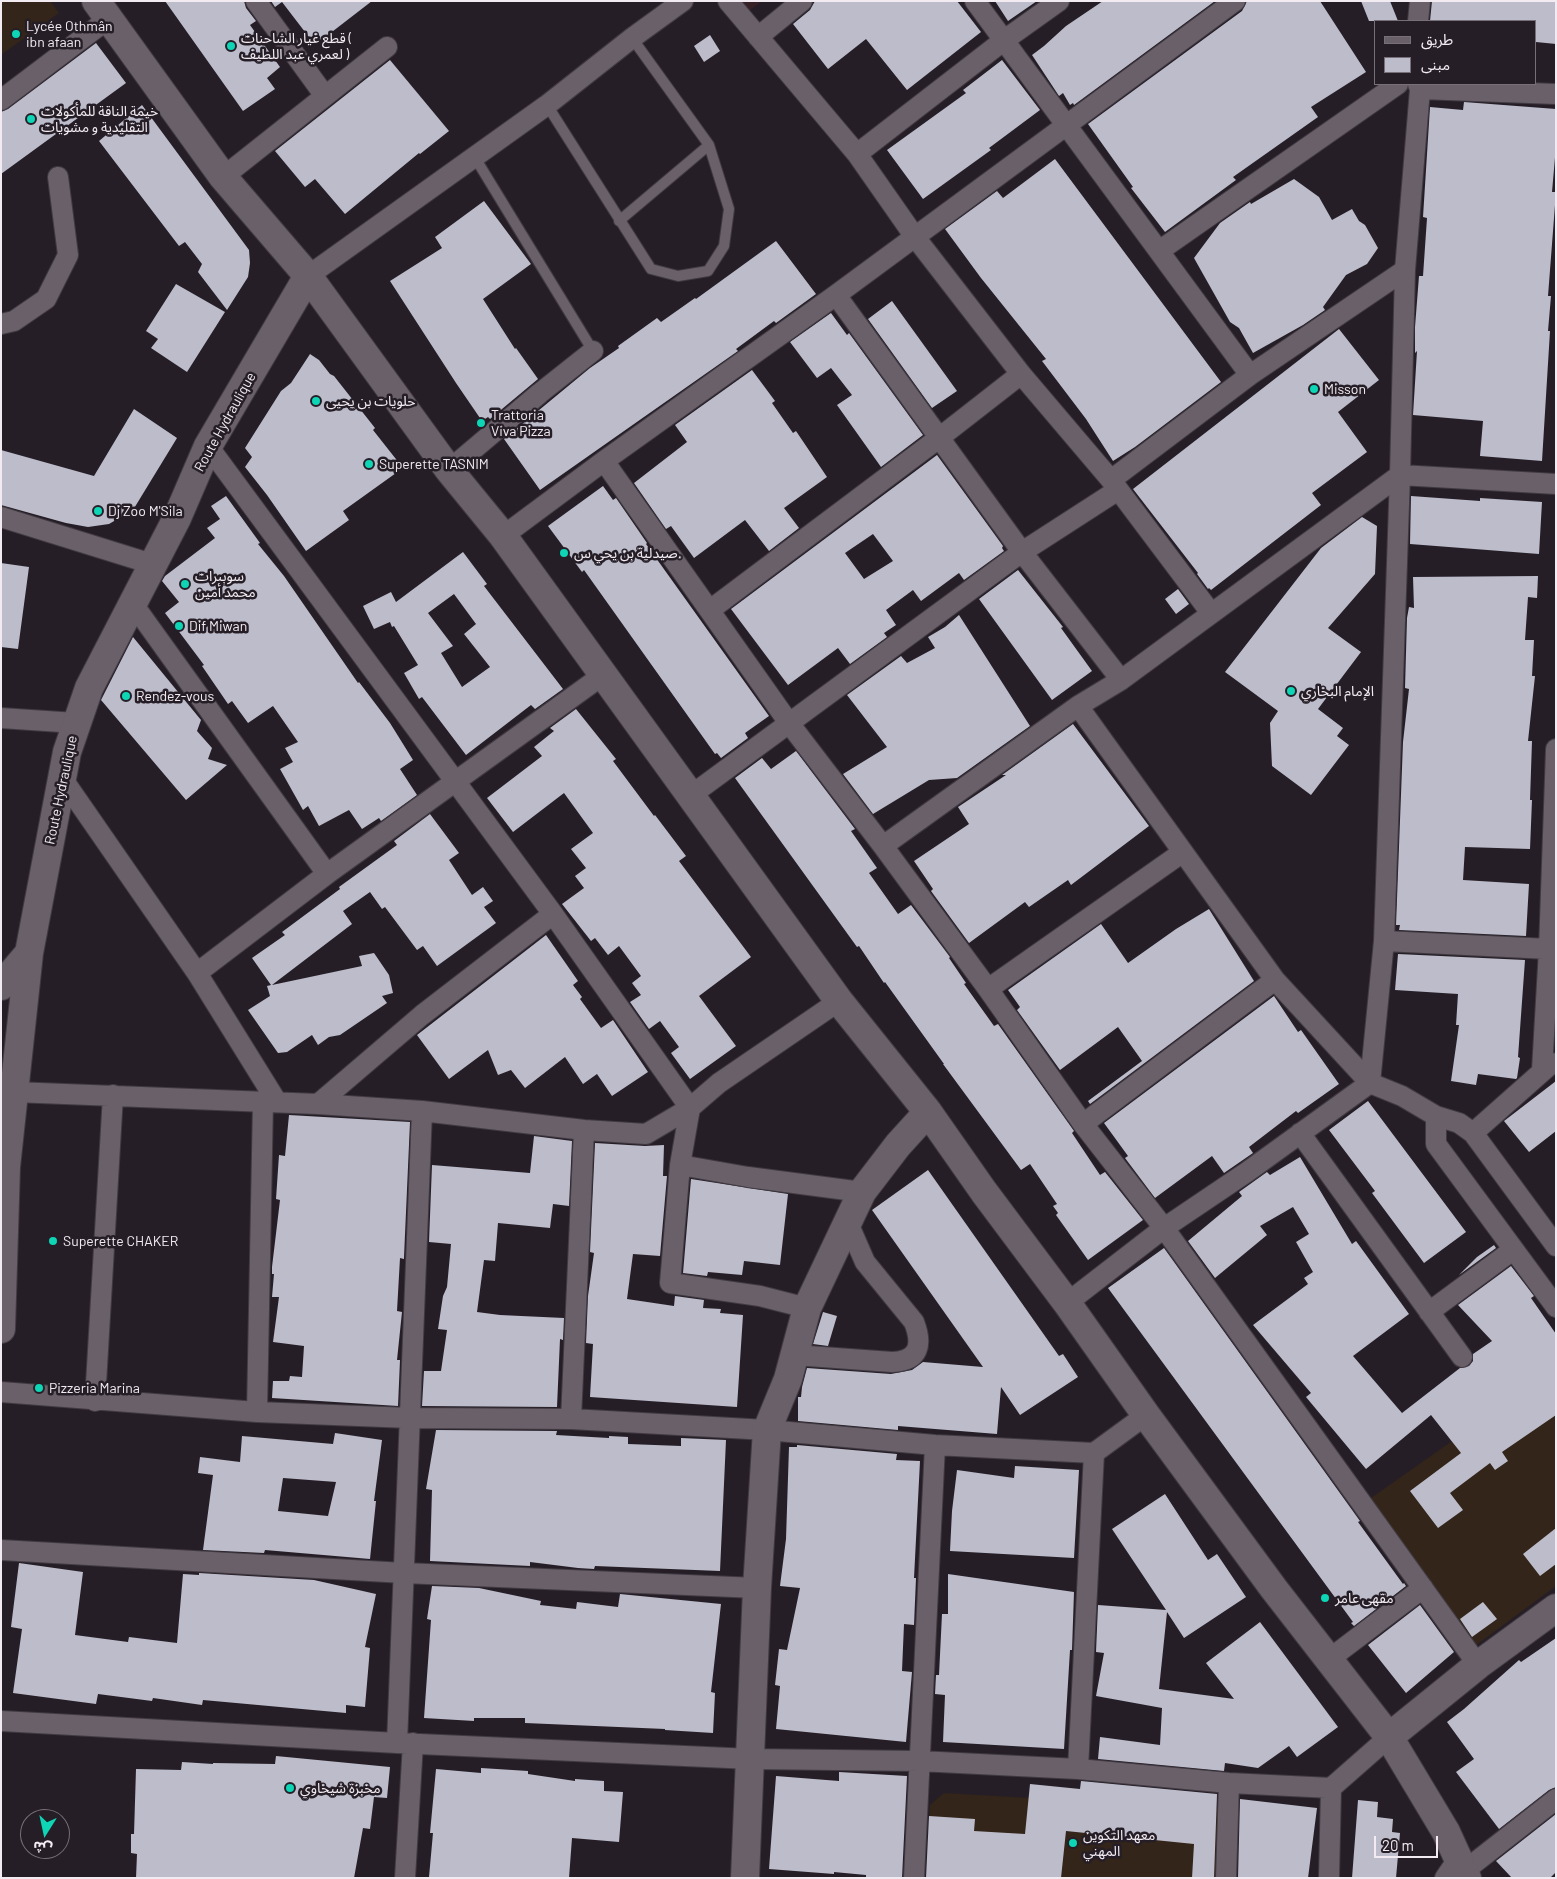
<!DOCTYPE html>
<meta charset="utf-8">
<style>
body{margin:0}
#map{position:relative;width:1557px;height:1879px;overflow:hidden;background:#261e27;font-family:Barlow,"Noto Sans Arabic",sans-serif}
canvas{display:block}
.frame{position:absolute;inset:0;border:2px solid #f2ecf2;pointer-events:none}
.legend{position:absolute;left:1374px;top:20px;width:162px;height:65px;box-sizing:border-box;background:#261e27;border:1px solid #787078;margin:0;padding:6px 9px;list-style:none;font-size:15px;color:#f2ecf2}
.legend li{display:flex;align-items:center;gap:10px;height:25px}
.legend b{width:25px;border:1px solid #787078}
.north{position:absolute;left:20px;top:1809px;width:50px;height:50px;box-sizing:border-box;background:#261e27;border:1px solid #787078;border-radius:50%;rotate:190deg;font-size:14px;font-weight:700;line-height:20px;text-align:center;color:#f2ecf2}
.north::after{content:'';display:block;margin:auto;width:18px;height:22px;background:#0dd5b5;clip-path:polygon(50% 0,100% 100%,50% 72%,0 100%)}
.scale{position:absolute;left:1374px;top:1836px;width:64px;height:22px;box-sizing:border-box;border:2px solid #f2ecf2;border-top:0;padding-left:6px;font-size:15px;line-height:18px;white-space:nowrap;color:#f2ecf2;-webkit-text-stroke:4px #261e27;paint-order:stroke}
</style>
<div id="map">
<canvas width="1557" height="1879"></canvas>
<div class="frame"></div>
<ul class="legend">
<li><b style="height:6px;background:#69606a"></b>طريق</li>
<li><b style="height:14px;background:#bcbcca"></b>مبنى</li>
</ul>
<div class="north">ش</div>
<div class="scale">20 m</div>
</div>
<script>
const ctx = document.querySelector('canvas').getContext('2d');
ctx.lineJoin = 'round';
function paint(path, color) { ctx.fillStyle = color; ctx.fill(path, 'evenodd'); }
function stroke(path, color, width, dash) { ctx.strokeStyle = color; ctx.lineWidth = width; ctx.lineCap = dash ? 'butt' : 'round'; ctx.setLineDash(dash || []); ctx.stroke(path); }
function label(font, color, halo, rows, align = 'center') {
  ctx.font = font + ' Barlow,"Noto Sans Arabic",sans-serif'; ctx.lineWidth = 5; ctx.setLineDash([]); ctx.textBaseline = 'middle'; ctx.strokeStyle = halo; ctx.fillStyle = color; for (const [text, x, y, turn = 0] of rows) {
    ctx.save(); ctx.translate(x, y); ctx.rotate((+turn || 0) * Math.PI / 180); ctx.textAlign = isNaN(turn) ? turn : align; if (halo) ctx.strokeText(text, 0, 0); ctx.fillText(text, 0, 0); ctx.restore();
  }
}
const industrial = new Path2D(`
 M732,1H762L742,16Z`);
const education = new Path2D(`
 M1,1H50L59,13L1,55Z
 M1556,1368V1586L1475,1646L1371,1498Z
 M944,1793L1220,1809L1215,1878H927L930,1805Z`);
const building = new Path2D(`
 M165,1H244L246,8L256,21L250,25L280,67L267,78L275,89L243,111Z
 M271,1H372L315,45L282,2L275,7Z
 M815,1H957L981,32L907,90L866,39L828,69L793,24L810,10Z
 M995,1H1037L1008,21Z
 M1103,1H1215L1074,105L1073,103L1070,105L1063,93L1059,96L1032,55L1044,46L1066,26Z
 M1247,1H1320L1366,72L1311,107L1318,117L1233,177L1236,180L1165,232L1131,188L1133,187L1088,124L1242,11Z
 M1361,1H1390L1398,21H1369Z
 M1432,1H1556V44L1536,42V21H1430Z
 M710,35L720,51L704,62L694,46Z
 M96,43L126,83L1,174V112L8,109Z
 M390,60L449,131L420,154L419,153L345,214L315,179L305,187L275,151Z
 M1002,60L1040,110L989,148L991,150L923,199L887,150L966,93L963,90Z
 M1464,102L1556,109V146L1552,192H1556L1548,296H1551L1548,331H1550L1542,461L1480,456L1483,421L1413,415L1417,351L1415,353V327L1419,276H1423L1427,218L1423,217L1430,107L1463,110Z
 M142,105L249,250L250,263L248,277L227,310L198,272L202,264L185,242L179,246L99,141Z
 M1055,159L1221,382L1135,447L1113,461L1086,419L1042,361L1046,359L981,278L945,229L997,191L1003,198Z
 M1294,179L1319,197L1332,220L1352,209L1359,221L1365,225L1378,248L1367,264L1346,275L1323,307L1325,310L1303,325L1253,353L1239,328L1230,322L1194,258L1220,223L1250,202L1251,204Z
 M484,201L531,264L483,299L515,349L516,348L538,379L490,419L488,417L482,421L456,383L390,281L442,248L435,237Z
 M776,241L816,294L776,323L774,321L736,349L738,351L540,490L504,439L590,368L619,348L618,346L657,318L661,322L695,298L696,299Z
 M176,284L225,312L187,372L151,348L158,339L146,331Z
 M892,301L957,391L932,408L868,319Z
 M831,313L847,335L849,333L923,435L881,467L837,405L852,395L831,368L817,378L790,342Z
 M1339,329L1379,380L1338,412L1367,452L1312,493L1321,505L1211,590L1209,588L1208,589L1197,574L1198,573L1133,489Z
 M310,354L319,360L330,374L334,376L375,428L373,430L403,468L343,511L349,520L306,551L267,495L245,467L252,457L245,448L281,391L291,383Z
 M752,370L775,401L772,403L793,433L796,431L827,477L784,508L799,528L769,551L745,520L694,558L671,526L666,529L634,483L687,442L675,425Z
 M134,409L177,438L133,510L109,524L88,527L66,523L1,505V450L94,476Z
 M937,455L1003,546L1002,548L1004,551L964,580L959,573L921,601L913,590L886,610L896,625L884,633L887,637L850,664L838,648L788,685L731,609ZM873,534L893,561L864,579L845,553Z
 M603,486L613,500L616,498L647,543L646,544L769,716L745,733L748,738L721,758L717,753L715,754L584,570L582,572L548,526Z
 M226,496L260,543L258,544L284,576L358,683L359,682L390,723L413,760L400,769L417,795L381,821L379,818L362,829L349,810L319,826L308,806L303,810L280,769L293,762L285,748L298,742L273,706L248,723L232,701L228,704L202,666L204,665L165,613L179,602L162,581L165,576L215,538L207,528L220,519L211,506Z
 M1411,496L1480,501V498L1542,502L1539,554L1410,544Z
 M1362,517L1377,526L1375,574L1328,628L1361,652L1318,709L1343,728L1337,736L1349,745L1311,795L1272,766L1270,723L1278,711L1225,672L1321,548Z
 M463,552L487,584L484,586L563,689L535,709L531,705L466,755L422,697L419,699L404,673L418,665L394,626L392,627L390,622L374,629L363,606L391,592L396,602ZM454,594L476,624L464,634L490,667L462,687L441,653L453,646L428,613Z
 M1,563L29,567L18,649L1,647Z
 M1018,570L1063,627L1061,628L1092,671L1052,700L979,599Z
 M1538,576L1537,598L1528,597L1525,640H1534L1532,676H1535L1528,741H1532L1530,800H1532L1530,849L1465,847L1463,880L1529,884L1526,936L1399,930L1400,925H1396L1403,742L1409,689L1405,688L1407,618L1409,607L1414,608L1413,577Z
 M1178,589L1189,604L1176,614L1165,599Z
 M959,615L1030,726L957,778L929,780L873,814L843,774L887,747L847,695L901,656L907,663L935,648L928,637L945,627Z
 M133,637L201,720L197,731L212,748L208,759L227,765L186,800L101,700Z
 M576,709L616,759L613,761L654,816L655,815L686,856L679,861L751,957L699,996L736,1046L690,1079L671,1053L679,1047L660,1021L649,1029L630,1002L641,995L632,983L641,976L619,946L608,955L595,938L591,941L562,904L584,888L575,876L586,868L571,849L593,833L564,793L513,832L487,798L542,756L534,747L554,731L550,728Z
 M1073,724L1149,826L1071,885L1068,880L1029,907L1025,902L969,943L931,891L933,889L914,861L969,824L958,807L1006,775H1002Z
 M796,751L855,829L851,831L877,868L869,873L898,914L911,905L950,957L949,958L966,983L964,984L994,1026L998,1024L1074,1131L1072,1133L1100,1175L1105,1172L1143,1220L1088,1260L1056,1215L1058,1213L1053,1206L1057,1204L1030,1164L1021,1170L943,1064H944L885,982L884,983L859,946L857,947L735,778L762,758L771,769Z
 M430,814L459,853L449,860L472,895L483,887L493,901L484,907L496,923L437,966L423,946L417,950L385,907L382,909L370,892L343,911L352,924L272,985L362,966L359,956L374,953L389,975L393,993L382,996L387,1003L340,1035L329,1037L318,1045L312,1035L287,1052L278,1053L248,1010L270,996L267,986L271,985L252,958L285,935L282,932L340,889L339,887L397,845L394,841Z
 M1209,909L1254,981L1090,1104L1088,1101L1142,1061L1118,1027L1060,1070L1017,1010L1020,1007L1008,990L1101,924L1128,963L1176,929Z
 M546,935L578,981L573,985L582,997L580,999L601,1028L613,1020L648,1072L612,1096L597,1074L583,1084L565,1057L525,1088L511,1070L498,1075L488,1050L449,1079L417,1035Z
 M1398,954L1525,960L1518,1057L1520,1058L1517,1078L1516,1079L1478,1074L1476,1085L1451,1081L1459,1025H1456L1458,994L1395,990Z
 M1274,996L1298,1032L1301,1030L1339,1084L1298,1113L1296,1111L1249,1147L1253,1153L1224,1173L1212,1156L1155,1198L1125,1158L1128,1156L1104,1123Z
 M1556,1081V1131L1529,1152L1504,1121Z
 M1368,1101L1466,1232L1424,1263L1372,1193L1375,1191L1329,1130Z
 M289,1115L410,1122L404,1257V1259L400,1258L397,1311L402,1312L397,1360H400L398,1406L272,1398L273,1381H289L290,1376L302,1377L304,1346L273,1342L279,1297H272L274,1274H272V1267L280,1200L276,1199L279,1155L285,1156Z
 M534,1136L572,1141L569,1206L553,1204L550,1228L498,1223L495,1261L484,1260L477,1312L500,1315L564,1318L563,1340L560,1339L557,1407L422,1406L424,1371H441L447,1330L438,1329L443,1296L447,1287L451,1244L429,1242L432,1165L530,1173Z
 M595,1143L645,1146L664,1145L663,1176H667L660,1256L633,1254L627,1299L674,1306L675,1296L704,1300L703,1308L721,1309L720,1313L743,1315L737,1407L590,1397L593,1344L586,1343L588,1296L594,1253L590,1252Z
 M1300,1157L1352,1244L1356,1241L1409,1314L1353,1356L1402,1413L1460,1368L1469,1366L1473,1361V1354L1492,1341L1458,1305L1511,1266L1534,1296L1531,1298L1556,1334V1415L1502,1452L1508,1461L1495,1470L1490,1463L1450,1493L1463,1510L1438,1528L1410,1491L1461,1453L1431,1415L1366,1469L1306,1397L1311,1393L1253,1325L1308,1284L1304,1278L1313,1272L1296,1242L1309,1234L1293,1207L1260,1226L1267,1235L1215,1278L1188,1241L1242,1196L1239,1192L1267,1172L1270,1175Z
 M928,1170L1059,1356L1063,1354L1078,1377L1020,1415L1001,1387L997,1434L898,1426V1430L798,1421V1397H801L802,1387L807,1368L891,1374L912,1370L923,1362L983,1367L872,1210Z
 M691,1179L788,1194L780,1265L744,1261L742,1275L708,1272L707,1276L683,1273Z
 M1494,1245L1496,1248L1459,1275L1477,1257Z
 M1164,1248L1360,1521L1358,1522L1403,1584L1404,1583L1406,1586L1354,1626L1351,1623L1353,1622L1108,1288Z
 M823,1312L837,1316L828,1346L813,1344Z
 M436,1430L557,1431L556,1435L609,1438V1436L628,1437V1444L681,1446V1438L726,1440L720,1571L595,1566L594,1569L578,1568L530,1562V1566L430,1561L432,1490L426,1489Z
 M335,1433L382,1440L374,1501H376L370,1559L265,1550L264,1553L203,1550L213,1475L198,1473L200,1457L240,1462L242,1436L333,1444ZM283,1478L336,1482L328,1516L278,1511Z
 M797,1445L897,1454L896,1460L920,1461L914,1578H916L914,1625L904,1624L902,1671L912,1672L906,1742L776,1729L780,1686L775,1685L779,1649L787,1650L800,1588L780,1586L786,1539L789,1447H797Z
 M1015,1466L1079,1470L1074,1558L950,1551L952,1511L957,1470L1014,1478Z
 M1165,1494L1208,1560L1217,1554L1246,1597L1184,1638L1167,1612L1159,1689L1234,1699L1206,1663L1260,1622L1338,1727L1297,1757L1289,1746L1258,1768L1225,1763L1224,1771L1098,1759L1100,1737L1160,1745L1162,1708L1096,1696L1104,1653L1096,1652L1098,1605L1166,1610L1112,1529Z
 M1556,1528V1564L1540,1576L1523,1554Z
 M19,1563L83,1572L75,1635L128,1642L129,1637L177,1643L183,1574L199,1575V1573L314,1580L376,1594L365,1647L370,1648L365,1707L346,1705V1713L203,1700L202,1705L153,1698L152,1701L98,1694L96,1704L13,1693L22,1629L11,1627Z
 M948,1574L1074,1592L1072,1650H1070L1064,1749L943,1742L945,1695L935,1694L936,1675H939L942,1614H948Z
 M432,1586L479,1588L541,1601L540,1605L576,1609L577,1602L618,1607L620,1594L721,1604L711,1692L715,1693L713,1733L665,1730V1729L525,1723V1718H474V1721L424,1718L431,1620L427,1619Z
 M1483,1602L1497,1619L1472,1637L1460,1619Z
 M1420,1605L1454,1652L1406,1693L1368,1645Z
 M1556,1638V1787L1549,1790L1499,1829L1456,1772L1474,1759L1447,1722L1464,1709L1519,1660L1521,1662Z
 M276,1756L390,1767L387,1798L374,1797L370,1829L363,1828L354,1878H136L137,1854L131,1853V1834H134L136,1769L181,1770L182,1762L213,1764V1763L275,1764Z
 M481,1768L528,1771V1774L575,1781V1779L604,1781V1791L623,1792L619,1842L572,1838L569,1878L429,1877L433,1833H430L436,1769L481,1773Z
 M839,1772L907,1776L902,1878H866V1875L834,1872V1874L769,1869L776,1776L839,1781Z
 M1081,1781L1217,1794L1214,1878H1192L1194,1844L1066,1831L1061,1878H926L929,1816L975,1819L974,1831L1025,1834L1030,1784L1080,1789Z
 M1240,1799L1317,1808L1308,1878H1238Z
 M1358,1800L1378,1802L1377,1817L1393,1819L1392,1832L1400,1833L1396,1878H1352Z
 M1556,1814V1872L1550,1878H1512L1496,1861Z`);
const lane = new Path2D(`
 M547,105L651,269L678,276L708,271L724,246L729,209L709,145L632,38
 M474,156L593,351
 M619,221L709,145`);
const street = new Path2D(`
 M256,1L325,96
 M728,1L857,154L915,237L1021,374L1111,480L1211,613
 M975,1L1250,375
 M1418,21L1420,1
 M758,37L802,1
 M1420,89L1556,94
 M1,100L108,19
 M857,154L1003,41L1059,1
 M223,177L387,47
 M1159,251L1398,84
 M308,276L547,105L632,38L683,1
 M836,295L1022,552L1121,680
 M1,324L14,321L46,299L68,255L58,177
 M208,446L553,914L690,1108L680,1165L748,1177L862,1192
 M604,461L789,723L883,846L988,989L1083,1124L1164,1228L1478,1665
 M449,470L540,393L593,351
 M1111,480L1250,375L1405,270
 M1,517L152,564
 M503,536L604,461L836,295L1235,1
 M133,604L327,874
 M710,610L939,438L1021,374
 M1078,706L1275,980L1370,1083L1402,1096L1436,1116L1459,1123L1473,1133L1556,1246
 M1,718L76,723
 M62,778L197,973L277,1102
 M690,796L1022,552L1118,490
 M883,846L1078,706L1121,680L1400,475L1556,484
 M1384,941L1549,949
 M197,973L327,874L603,675
 M988,989L1183,852
 M1542,1070L1549,949L1556,749
 M14,1092L318,1104L422,1111L584,1130L646,1134L690,1108L719,1083L839,1001
 M318,1104L422,1015L553,914
 M1436,1116V1144L1556,1307
 M1083,1124L1275,980
 M1300,1133L1462,1357
 M1473,1133L1552,1063
 M680,1165L670,1283L760,1296L807,1308
 M1067,1303L1164,1228L1247,1172L1370,1083L1384,941L1400,475L1405,270L1420,89L1418,84
 M1429,1312L1513,1250
 M794,1355L892,1362C919,1361 923,1345 914,1322L865,1262L848,1223
 M1,1392L257,1412L410,1418L571,1419L767,1430L935,1445L1094,1453
 M95,1401L113,1095
 M257,1412L263,1102
 M571,1419L584,1130
 M1,1550L404,1573L757,1588
 M1328,1660L1423,1588
 M1,1721L397,1743L751,1759L919,1761L1078,1769L1229,1783L1331,1788L1389,1737
 M397,1743L422,1111
 M1078,1769L1094,1453L1146,1415
 M1464,1871L1556,1799
 M405,1878L413,1743
 M914,1878L935,1445
 M1226,1878L1229,1783
 M1329,1878L1331,1788
 M1445,1878L1458,1859`);
const secondary = new Path2D(`
 M96,1L223,177L308,276L449,470L503,536L839,1001L928,1112L984,1192L1067,1303L1146,1415L1274,1589L1389,1737L1478,1665L1556,1608
 M1,986L29,953
 M1,1329L6,1167L29,953L67,752L89,688L177,518L208,446L308,276
 M1389,1737L1446,1832L1467,1878
 M745,1878L757,1588L767,1430L788,1379L807,1308L862,1192L898,1145L928,1112`);
const markers = [
 [16,34,5,"#0dd5b5"],
 [231,46,5,"#0dd5b5"],
 [31,119,5,"#0dd5b5"],
 [1314,389,5,"#0dd5b5"],
 [316,401,5,"#0dd5b5"],
 [481,423,5,"#0dd5b5"],
 [369,464,5,"#0dd5b5"],
 [98,511,5,"#0dd5b5"],
 [564,553,5,"#0dd5b5"],
 [185,584,5,"#0dd5b5"],
 [179,626,5,"#0dd5b5"],
 [1291,691,5,"#0dd5b5"],
 [126,696,5,"#0dd5b5"],
 [53,1241,5,"#0dd5b5"],
 [39,1388,5,"#0dd5b5"],
 [1325,1598,5,"#0dd5b5"],
 [290,1788,5,"#0dd5b5"],
 [1073,1843,5,"#0dd5b5"]
];
const poiNames = [
 ["Lycée Othmân",26,26],
 ["ibn afaan",26,42],
 ["قطع غيار الشاحنات (",241,38],
 ["لعمري عبد اللطيف )",241,54],
 ["خيمة الناقة للمأكولات",41,111],
 ["التقليدية و مشويات",41,127],
 ["Misson",1324,389],
 ["حلويات بن يحيى",326,401],
 ["Trattoria",491,415],
 ["Viva Pizza",491,431],
 ["Superette TASNIM",379,464],
 ["Dj Zoo M'Sila",108,511],
 ["صيدلية بن يحي س.",574,553],
 ["سوبيرات",195,576],
 ["محمد أمين",195,592],
 ["Dif Miwan",189,626],
 ["الإمام البخاري",1301,691],
 ["Rendez-vous",136,696],
 ["Superette CHAKER",63,1241],
 ["Pizzeria Marina",49,1388],
 ["مقهى عامر",1335,1598],
 ["مخبزة شيخاوي",300,1788],
 ["معهد التكوين",1083,1835],
 ["المهني",1083,1851]
];
const streetNames = [
 ["Route Hydraulique",225,422,-61],
 ["Route Hydraulique",61,790,-78]
];
paint(industrial, '#362224');
paint(education, '#332519');
paint(building, '#bcbcca');
stroke(lane, '#413a42', 12);
stroke(street, '#413a42', 22);
stroke(secondary, '#413a42', 30);
stroke(lane, '#69606a', 10);
stroke(street, '#69606a', 20);
stroke(secondary, '#69606a', 28);
for (const [x, y, r, color] of markers) { const dot = new Path2D(); dot.arc(x, y, r, 0, 2 * Math.PI); ctx.fillStyle = color; ctx.fill(dot); stroke(dot, '#261e27', 2); }
label('14px', '#f2ecf2', '#261e27', poiNames, 'left');
label('14px', '#f2ecf2', '#261e27', streetNames);
</script>
